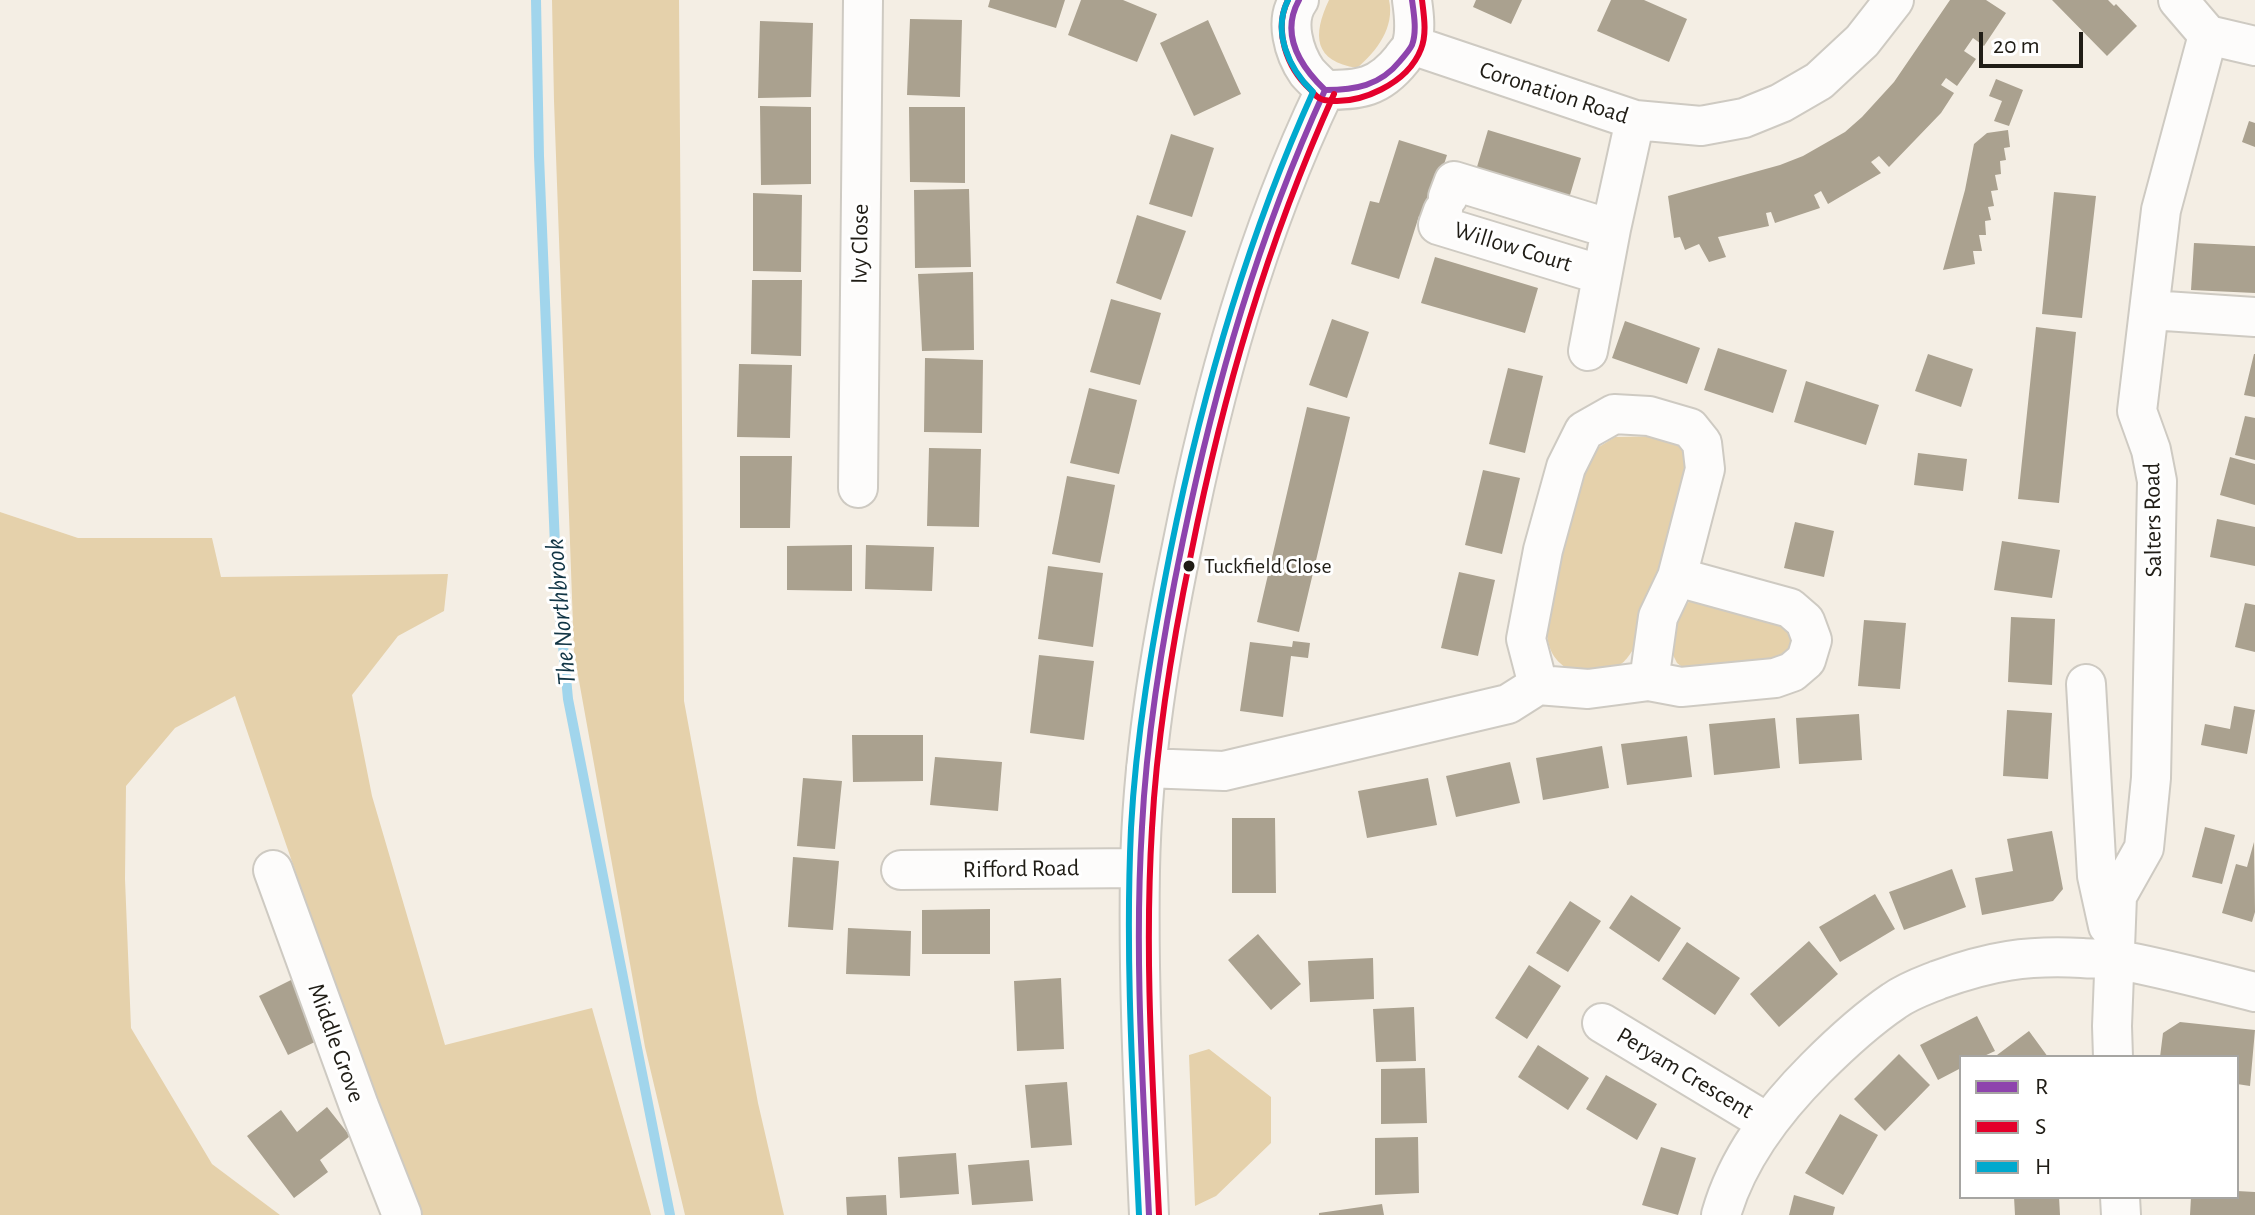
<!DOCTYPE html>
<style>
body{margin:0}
#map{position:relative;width:2255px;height:1215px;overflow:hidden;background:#f4eee4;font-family:"Alegreya Sans",sans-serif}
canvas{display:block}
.legend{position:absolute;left:1959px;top:1055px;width:280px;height:144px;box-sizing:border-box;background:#fff;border:2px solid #a6a5a2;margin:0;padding:10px 14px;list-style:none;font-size:24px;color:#201d16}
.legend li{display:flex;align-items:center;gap:16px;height:40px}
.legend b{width:40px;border:2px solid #a6a5a2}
.scale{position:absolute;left:1979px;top:32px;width:104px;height:36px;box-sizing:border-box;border:4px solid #201d16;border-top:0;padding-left:10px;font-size:24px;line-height:28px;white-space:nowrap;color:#201d16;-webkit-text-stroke:6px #fff;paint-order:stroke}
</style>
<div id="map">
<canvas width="2255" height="1215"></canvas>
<ul class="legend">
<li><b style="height:10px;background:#8e44ad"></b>R</li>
<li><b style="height:10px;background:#e4002b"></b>S</li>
<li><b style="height:10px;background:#00a9ce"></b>H</li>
</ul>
<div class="scale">20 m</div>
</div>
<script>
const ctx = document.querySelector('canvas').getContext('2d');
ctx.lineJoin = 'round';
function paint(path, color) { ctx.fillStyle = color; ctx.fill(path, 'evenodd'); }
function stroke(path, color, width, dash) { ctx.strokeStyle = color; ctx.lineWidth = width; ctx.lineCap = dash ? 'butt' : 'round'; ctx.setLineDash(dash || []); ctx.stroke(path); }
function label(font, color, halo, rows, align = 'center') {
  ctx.font = font + ' "Alegreya Sans",sans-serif'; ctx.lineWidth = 6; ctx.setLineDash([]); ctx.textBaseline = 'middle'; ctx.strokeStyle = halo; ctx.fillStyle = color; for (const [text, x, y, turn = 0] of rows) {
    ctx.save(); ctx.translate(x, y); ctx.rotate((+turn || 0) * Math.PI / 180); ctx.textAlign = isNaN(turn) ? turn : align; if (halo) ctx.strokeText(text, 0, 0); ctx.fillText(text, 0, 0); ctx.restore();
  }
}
const green = new Path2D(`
 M552,0H679L684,701L758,1103L784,1215H685L645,1047L574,653L554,101Z
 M1329,0H1389C1395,27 1377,51 1357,68C1314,61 1312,36 1329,0Z
 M1666,436L1687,447L1691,463L1641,635C1622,673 1615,670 1576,675C1555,661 1549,655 1546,629L1569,516L1585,469L1594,450L1615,437Z
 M0,512L78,538H212L221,577L448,574L444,611L398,636L352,695L372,796L445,1045L592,1008L651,1215H422L362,1065L235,696L175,728L126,786L125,879L131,1028L212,1164L280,1215H0Z
 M1694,597L1768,610L1791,629L1790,651L1778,665L1694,676L1677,663L1669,647L1678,612Z
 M1209,1049L1271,1097V1143L1216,1196L1195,1206L1189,1055Z`);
const stream = new Path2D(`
 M536,0L539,156L556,570L568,699L670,1215`);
const building = new Path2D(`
 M990,0H1065L1056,28L988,7Z
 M1081,0H1123L1157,14L1137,62L1068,35Z
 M1476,0H1522L1511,24L1473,7Z
 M1611,0H1644L1687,19L1669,62L1597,31Z
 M1950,0H1986L2006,13L1984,46L1973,38L1964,51L1976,59L1957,86L1946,78L1941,85L1954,93L1941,113L1889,167L1879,156L1871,162L1881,173L1828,204L1821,191L1814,195L1820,208L1775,223L1771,212L1766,213L1769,226L1718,237L1726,257L1709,262L1699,244L1685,250L1680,237L1674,238L1668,196L1780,165L1803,156L1845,132L1862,117L1894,82Z
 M2052,0H2108L2114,6L2116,4L2137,26L2107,56Z
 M910,19L962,20L960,97L907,95Z
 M1208,20L1241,94L1194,116L1160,43Z
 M760,21L813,23L811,97L758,98Z
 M1996,79L2023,90L2009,126L1994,121L2002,101L1989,96Z
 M760,106L811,107V184L761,185Z
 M909,107H965V183L910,182Z
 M2249,121L2255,123V147L2242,142Z
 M1488,130L1581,158L1567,205L1474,177Z
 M2008,130L2010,147L2004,148L2006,160L2000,161L2001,174L1995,175L1998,190L1991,191L1994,206L1988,207L1991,220L1985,221L1986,235H1979L1982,251H1973L1975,264L1943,270L1965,190L1974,144L1987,133Z
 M1171,134L1214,148L1192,217L1149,204Z
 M1399,140L1447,155L1427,218L1419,216L1399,279L1351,264L1370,201L1379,203Z
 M969,189L971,267L915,268L914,190Z
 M2054,192L2096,196L2082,318L2042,314Z
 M753,193L802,195L801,272L753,271Z
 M1137,215L1186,231L1161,300L1116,283Z
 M2194,243L2255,246V293L2191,290Z
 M1435,257L1538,288L1525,333L1421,303Z
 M973,272L974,350L922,351L918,274Z
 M752,280H802L801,356L751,354Z
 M1111,299L1161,313L1140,385L1090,372Z
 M1332,319L1369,332L1347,398L1309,385Z
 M1625,321L1700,348L1687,384L1612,358Z
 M2036,327L2076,332L2059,503L2018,499Z
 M1718,348L1787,370L1773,413L1704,390Z
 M1928,354L1973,369L1961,407L1915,391Z
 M2254,354H2255V397L2244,395Z
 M925,358L983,360L982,433L924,432Z
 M739,364L792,365L790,438L737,437Z
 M1508,368L1543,376L1525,453L1489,444Z
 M1806,381L1879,405L1866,445L1794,422Z
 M1089,388L1137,400L1119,474L1070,463Z
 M1307,407L1350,417L1299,632L1257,622Z
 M2245,416L2255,418V460L2235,455Z
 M929,448L981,449L979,527L927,526Z
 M1918,453L1967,459L1963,491L1914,485Z
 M740,456H792L790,528H740Z
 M2230,457L2255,464V505L2220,495Z
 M1483,470L1520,478L1502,554L1465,545Z
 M1067,476L1115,485L1100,563L1052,554Z
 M2217,519L2255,527V566L2210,557Z
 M1795,522L1834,531L1824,577L1784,568Z
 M2002,541L2060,550L2052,598L1994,590Z
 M852,545V591L787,590V546Z
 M866,545L934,547L932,591L865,589Z
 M1048,566L1103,573L1093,647L1038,639Z
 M1459,572L1495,580L1478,656L1441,648Z
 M2245,603L2255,605V652L2235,647Z
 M2011,617L2055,619L2052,685L2008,682Z
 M1864,620L1906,623L1900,689L1858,686Z
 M1293,641L1310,643L1308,658L1291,656L1283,717L1240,711L1250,642L1292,647Z
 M1039,655L1094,661L1084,740L1030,733Z
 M2234,706L2255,710L2247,754L2201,745L2205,724L2230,729Z
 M2007,710L2052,713L2048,779L2003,776Z
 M1859,714L1862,760L1799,764L1796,718Z
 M1775,718L1780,768L1714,775L1709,724Z
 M852,735H923V781L853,782Z
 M1687,736L1692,777L1627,785L1621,744Z
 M1602,746L1609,788L1543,800L1536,758Z
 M935,757L1002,762L998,811L930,805Z
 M1510,762L1520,803L1456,817L1446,776Z
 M803,778L842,781L835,849L797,846Z
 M1428,778L1437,825L1367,838L1358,791Z
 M1232,818H1275L1276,893H1232Z
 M2205,827L2235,835L2222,884L2192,877Z
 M2052,831L2063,889L2053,901L1982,915L1975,878L2013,871L2007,839Z
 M2254,842L2255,912L2252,922L2222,913L2236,864L2247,867Z
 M793,857L839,861L833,930L788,927Z
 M1952,869L1966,907L1904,930L1889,892Z
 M1875,894L1895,929L1840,962L1819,927Z
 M1631,895L1681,928L1659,962L1609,928Z
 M1570,901L1601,921L1568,972L1536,953Z
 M990,909V954H922V910Z
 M848,928L911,931L910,976L846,974Z
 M1258,934L1301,984L1271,1010L1228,960Z
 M1809,941L1838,974L1779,1027L1750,994Z
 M1687,942L1740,978L1715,1015L1662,979Z
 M1373,958L1374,999L1310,1002L1308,961Z
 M1529,965L1561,986L1527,1039L1495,1018Z
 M295,978L323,1038L288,1055L259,996Z
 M1061,978L1064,1049L1017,1051L1014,981Z
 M1414,1007L1416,1061L1376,1062L1373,1009Z
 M1977,1016L1995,1051L1982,1057H1961V1068L1938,1080L1920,1045Z
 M2180,1022L2255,1030L2250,1086L2237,1084V1057H2160L2163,1033Z
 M2029,1031L2048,1057H1999L1997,1055Z
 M1538,1045L1589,1078L1568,1110L1518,1077Z
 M1899,1054L1930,1085L1885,1131L1854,1099Z
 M1425,1068L1427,1123L1381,1124V1069Z
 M1606,1075L1657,1104L1637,1140L1586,1109Z
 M1067,1082L1072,1145L1031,1148L1025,1085Z
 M327,1107L350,1136L320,1160L328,1172L294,1198L247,1136L281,1110L297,1132Z
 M1840,1114L1878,1135L1843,1195L1805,1173Z
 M1418,1137L1419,1193L1375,1195V1138Z
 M1661,1147L1696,1158L1678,1215L1642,1205Z
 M956,1153L959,1194L900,1198L898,1157Z
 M1029,1160L1033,1201L972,1205L968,1165Z
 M2237,1191L2255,1192V1215H2190L2191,1197H2237Z
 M886,1195L887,1215H847L846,1197Z
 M1794,1195L1835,1207L1833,1215H1789Z
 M2014,1197H2059L2060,1215H2015Z
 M1382,1204L1384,1215H1319V1213Z`);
const minor = new Path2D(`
 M1299,0C1284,20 1294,53 1307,72C1312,78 1319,84 1325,90C1360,90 1379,88 1402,59C1405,54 1411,49 1412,44C1416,30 1414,14 1412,0
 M2178,0L2208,35L2255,46
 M1412,45L1635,120L1701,126L1744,118L1781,103L1819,81L1862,41L1894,0
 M1448,197L1454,181L1611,229
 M1443,211L1438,225L1602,275
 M2150,310L2255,317
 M1588,351L1611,229L1635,120
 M858,488L863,0
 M1649,681L1658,617L1677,577L1705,469L1702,443L1690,428L1649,416L1614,414L1584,431L1566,467L1543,550L1526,639L1538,685L1588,689L1649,681L1681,687L1775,678L1792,672L1806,660L1812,640L1805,621L1790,608L1677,577
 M2086,684L2097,876L2108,926
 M1146,768L1224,771L1508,704L1538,685
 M273,870L359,1106L402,1215
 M901,870L1140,868
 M1602,1023L1768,1123
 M2113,1057L2112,1026L2117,896L2144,848L2151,778L2157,481L2151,450L2137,411L2161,210L2208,35
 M2120,1197L2121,1215
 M1149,1215C1144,1100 1138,985 1140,870C1142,760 1160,652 1182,546C1213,390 1256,234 1325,90
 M1721,1215C1737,1158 1774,1110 1816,1068C1840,1044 1866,1020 1894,1001C1908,991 1923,986 1938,980C1990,961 2027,955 2082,958C2094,959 2106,958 2118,960C2164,968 2210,981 2255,992`);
const bus1 = new Path2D(`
 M1299,0C1280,34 1300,66 1325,90C1355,90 1380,86 1400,61C1404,56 1409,51 1412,45C1417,32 1414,14 1412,0
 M1149,1215C1143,1086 1134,956 1142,827C1147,730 1163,635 1183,540C1216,382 1258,237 1325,90`);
const bus2 = new Path2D(`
 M1288,0C1273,30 1287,68 1310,89C1314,94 1318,99 1324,100C1360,106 1408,83 1421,49C1427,34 1424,16 1422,0
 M1159,1215C1153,1086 1144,957 1152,828C1157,736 1172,645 1191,554C1223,394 1267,243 1334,94`);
const bus3 = new Path2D(`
 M1139,1215C1133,1086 1125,957 1131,828C1136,736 1152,644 1170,553C1202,394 1246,240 1313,92C1289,69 1272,32 1288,0`);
const markers = [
 [1189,566,7,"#201d16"]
];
const busNames = [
 ["Tuckfield Close",1204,566]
];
const streetNames = [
 ["Coronation Road",1554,93,18],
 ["Ivy Close",860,244,-89],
 ["Willow Court",1513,247,17],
 ["Salters Road",2153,520,-91],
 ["Rifford Road",1021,869,-1],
 ["Middle Grove",336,1043,70],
 ["Peryam Crescent",1685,1073,31]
];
const waterNames = [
 ["The Northbrook",561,612,-95]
];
paint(green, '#e5d1ab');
stroke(stream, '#a1d5ec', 10);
paint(building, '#aaa18f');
stroke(minor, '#cecac2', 42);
stroke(minor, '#fdfcfb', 38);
stroke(bus1, '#8e44ad', 6);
stroke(bus2, '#e4002b', 6);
stroke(bus3, '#00a9ce', 6);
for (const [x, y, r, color] of markers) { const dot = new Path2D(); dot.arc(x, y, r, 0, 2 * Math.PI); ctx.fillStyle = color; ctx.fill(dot); stroke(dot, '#fff', 3); }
label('22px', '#201d16', '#fff', busNames, 'left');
label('24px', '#201d16', '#fff', streetNames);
label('italic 26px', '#113545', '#fff', waterNames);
</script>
